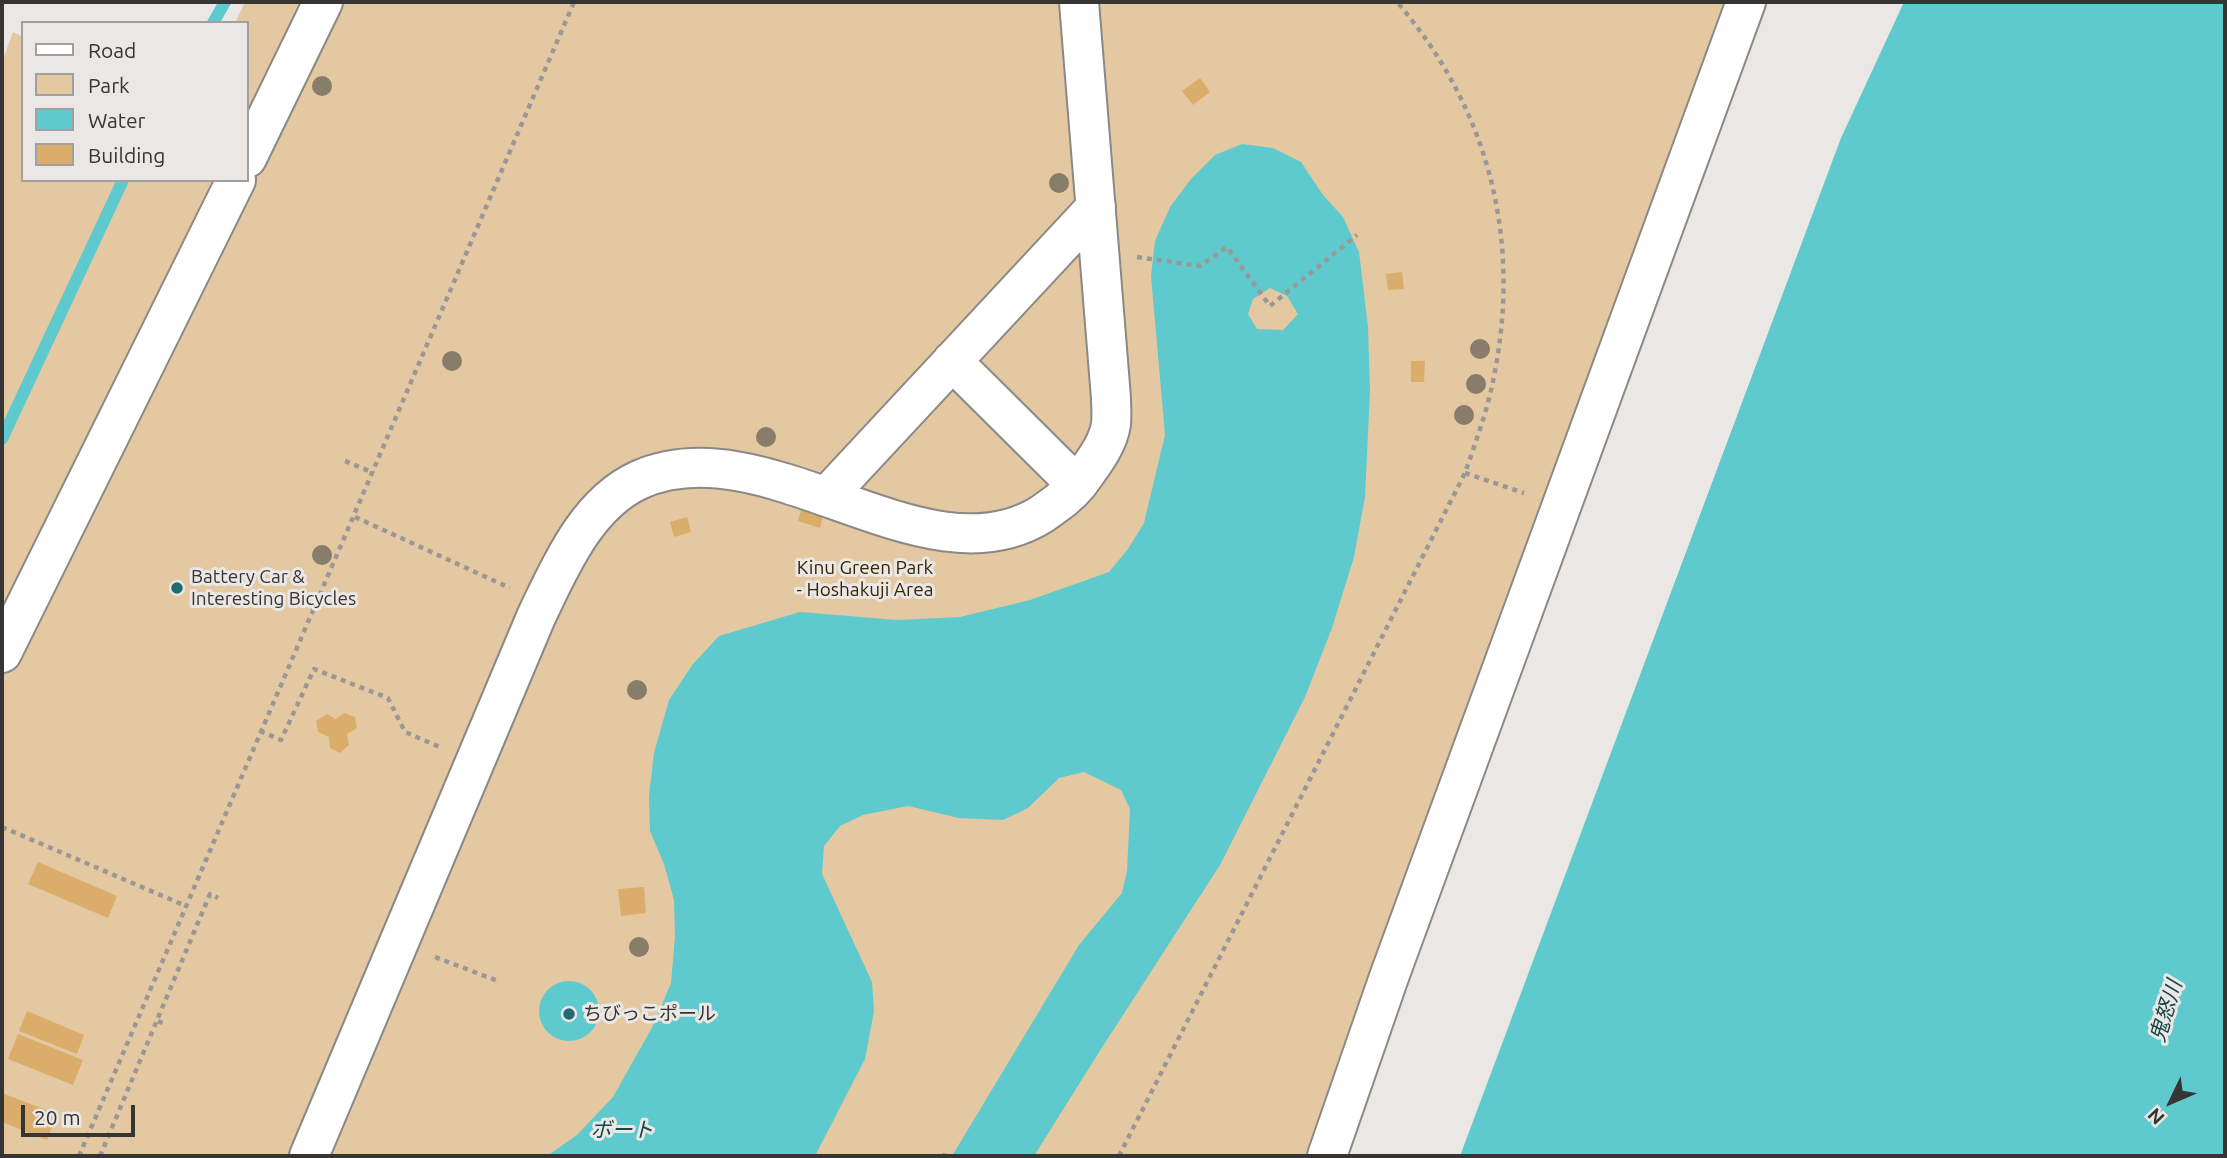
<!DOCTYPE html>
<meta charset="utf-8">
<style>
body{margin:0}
#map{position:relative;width:2227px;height:1158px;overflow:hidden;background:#eae7e4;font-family:Ubuntu,sans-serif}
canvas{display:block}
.frame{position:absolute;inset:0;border:4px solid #363534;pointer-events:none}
.legend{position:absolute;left:21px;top:21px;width:228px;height:161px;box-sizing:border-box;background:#eae7e4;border:2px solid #a2a09e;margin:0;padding:9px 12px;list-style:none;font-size:21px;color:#363534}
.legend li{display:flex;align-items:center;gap:14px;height:35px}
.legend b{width:35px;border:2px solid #a2a09e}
.north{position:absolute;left:2136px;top:1067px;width:70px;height:70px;-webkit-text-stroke:5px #eae7e4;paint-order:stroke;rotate:226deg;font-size:19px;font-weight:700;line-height:28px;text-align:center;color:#363534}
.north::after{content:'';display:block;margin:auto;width:24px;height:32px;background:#363534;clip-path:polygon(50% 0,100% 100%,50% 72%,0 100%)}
.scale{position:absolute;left:21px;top:1105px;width:114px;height:32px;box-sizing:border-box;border:4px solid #363534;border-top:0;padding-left:9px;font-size:21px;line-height:24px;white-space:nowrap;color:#363534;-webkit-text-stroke:5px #eae7e4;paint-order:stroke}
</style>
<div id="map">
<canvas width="2227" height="1158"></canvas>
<div class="frame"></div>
<ul class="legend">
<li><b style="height:9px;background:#fff"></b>Road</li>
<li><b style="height:19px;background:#e4c8a1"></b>Park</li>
<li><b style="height:19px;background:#5ecace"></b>Water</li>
<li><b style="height:19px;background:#daad6b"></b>Building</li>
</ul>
<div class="north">N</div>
<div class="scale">20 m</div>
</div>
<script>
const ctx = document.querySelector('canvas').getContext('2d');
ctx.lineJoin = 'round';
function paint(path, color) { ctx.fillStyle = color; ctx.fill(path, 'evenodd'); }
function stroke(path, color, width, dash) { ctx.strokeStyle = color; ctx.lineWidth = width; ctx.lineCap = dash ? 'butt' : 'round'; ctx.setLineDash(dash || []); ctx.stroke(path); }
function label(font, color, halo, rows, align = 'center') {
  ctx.font = font + ' Ubuntu,"Noto Sans JP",sans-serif'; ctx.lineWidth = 6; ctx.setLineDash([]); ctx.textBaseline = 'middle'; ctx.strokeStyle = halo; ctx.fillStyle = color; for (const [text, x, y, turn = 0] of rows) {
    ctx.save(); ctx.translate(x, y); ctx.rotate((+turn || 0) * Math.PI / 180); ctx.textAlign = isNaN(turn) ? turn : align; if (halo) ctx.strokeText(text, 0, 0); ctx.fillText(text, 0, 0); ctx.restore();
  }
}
const green = new Path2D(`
 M245,2H1729L1309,1156H2V62L13,32L23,37V180H247V23H235Z`);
const water = new Path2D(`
 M1904,2H2225V1156H1460L1841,138Z
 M1242,144L1273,148L1301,162L1323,195L1343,217L1359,252L1368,327L1370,390L1365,497L1354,557L1332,628L1305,697L1220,865L1101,1049L1034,1156H952L1079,945L1122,893L1127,871L1130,809L1121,790L1084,772L1059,778L1028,808L1003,820L959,818L908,806L863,815L840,826L824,846L822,874L872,982L874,1011L865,1059L815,1156H547L577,1135L613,1097L654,1024L671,983L675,936L674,900L664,864L650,831L649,796L654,753L669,700L693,664L719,636L800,612L897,620L960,617L1030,600L1109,572L1128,549L1144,523L1165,435L1151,276L1155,241L1170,207L1191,179L1215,155ZM1270,288L1287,296L1298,314L1283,330L1257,329L1248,314L1253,299Z
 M539 1011a30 30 0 1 1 60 0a30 30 0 1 1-60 0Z`);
const stream = new Path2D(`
 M213,23L225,2
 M2,439L123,180`);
const building = new Path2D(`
 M1200,78L1210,92L1193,105L1182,91Z
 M1402,272L1404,289L1388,290L1386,274Z
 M1411,361H1425L1424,382H1411Z
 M802,506L824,513L820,528L798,521Z
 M687,517L691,532L674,537L670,522Z
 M344,713L355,717L357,728L347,734L349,745L340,753L330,748L329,737L318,732L316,721L327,714L336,719Z
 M38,862L117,896L108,918L28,884Z
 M644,887L646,913L621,916L618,889Z
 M27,1011L84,1035L77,1054L19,1031Z
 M18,1034L83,1060L73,1085L8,1059Z
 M2,1093L57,1114L47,1140L2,1122Z`);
const path = new Path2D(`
 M1137,257L1200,266L1227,247L1270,306L1357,235
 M345,461L374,473
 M1465,473L1524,493
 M355,517L510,588
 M260,731L281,740L314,669L388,698L405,732L442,748
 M2,827L186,906
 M435,957L498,981
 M158,1021L165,1024
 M942,1155L946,1156
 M79,1156L574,2
 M100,1156L210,894L218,898
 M1119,1156L1465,473C1476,441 1488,409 1494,376C1522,238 1488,108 1397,2`);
const minor = new Path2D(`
 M247,158L323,2
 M952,361L1077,485
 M826,497L1096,207
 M2,653L236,180
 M309,1156L536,617C559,569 586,504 639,480C767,423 925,588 1042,514C1056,504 1067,497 1078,484C1090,467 1108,446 1111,424C1112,415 1111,406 1111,398L1079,2
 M1327,1156L1389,977L1746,2`);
const trees = [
 [322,86],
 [1059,183],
 [1480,349],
 [452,361],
 [1476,384],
 [1464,415],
 [766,437],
 [322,555],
 [637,690],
 [639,947]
];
const markers = [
 [177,588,7,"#206c6f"],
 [569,1014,7,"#206c6f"]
];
const parkNames = [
 ["Kinu Green Park",865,568],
 ["- Hoshakuji Area",865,590]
];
const poiNames = [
 ["Battery Car &",191,577],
 ["Interesting Bicycles",191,599],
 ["ちびっこポール",583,1014]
];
const waterNames = [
 ["鬼怒川",2166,1011,-73],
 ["ボート",622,1130]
];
paint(green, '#e4c8a1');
paint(water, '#5ecace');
stroke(stream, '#5ecace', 12);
paint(building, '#daad6b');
stroke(minor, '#8b8986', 42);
stroke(path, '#9a9896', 4.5, [5, 5]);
stroke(minor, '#fff', 38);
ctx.fillStyle = '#887c6a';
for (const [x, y] of trees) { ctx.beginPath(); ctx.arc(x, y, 10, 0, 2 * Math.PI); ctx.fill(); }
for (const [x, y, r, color] of markers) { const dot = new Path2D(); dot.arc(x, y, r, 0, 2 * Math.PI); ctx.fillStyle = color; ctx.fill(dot); stroke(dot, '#eae7e4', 2.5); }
label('19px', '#372506', '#eae7e4', parkNames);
label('19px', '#363534', '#eae7e4', poiNames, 'left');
label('italic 21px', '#154648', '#eae7e4', waterNames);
</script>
